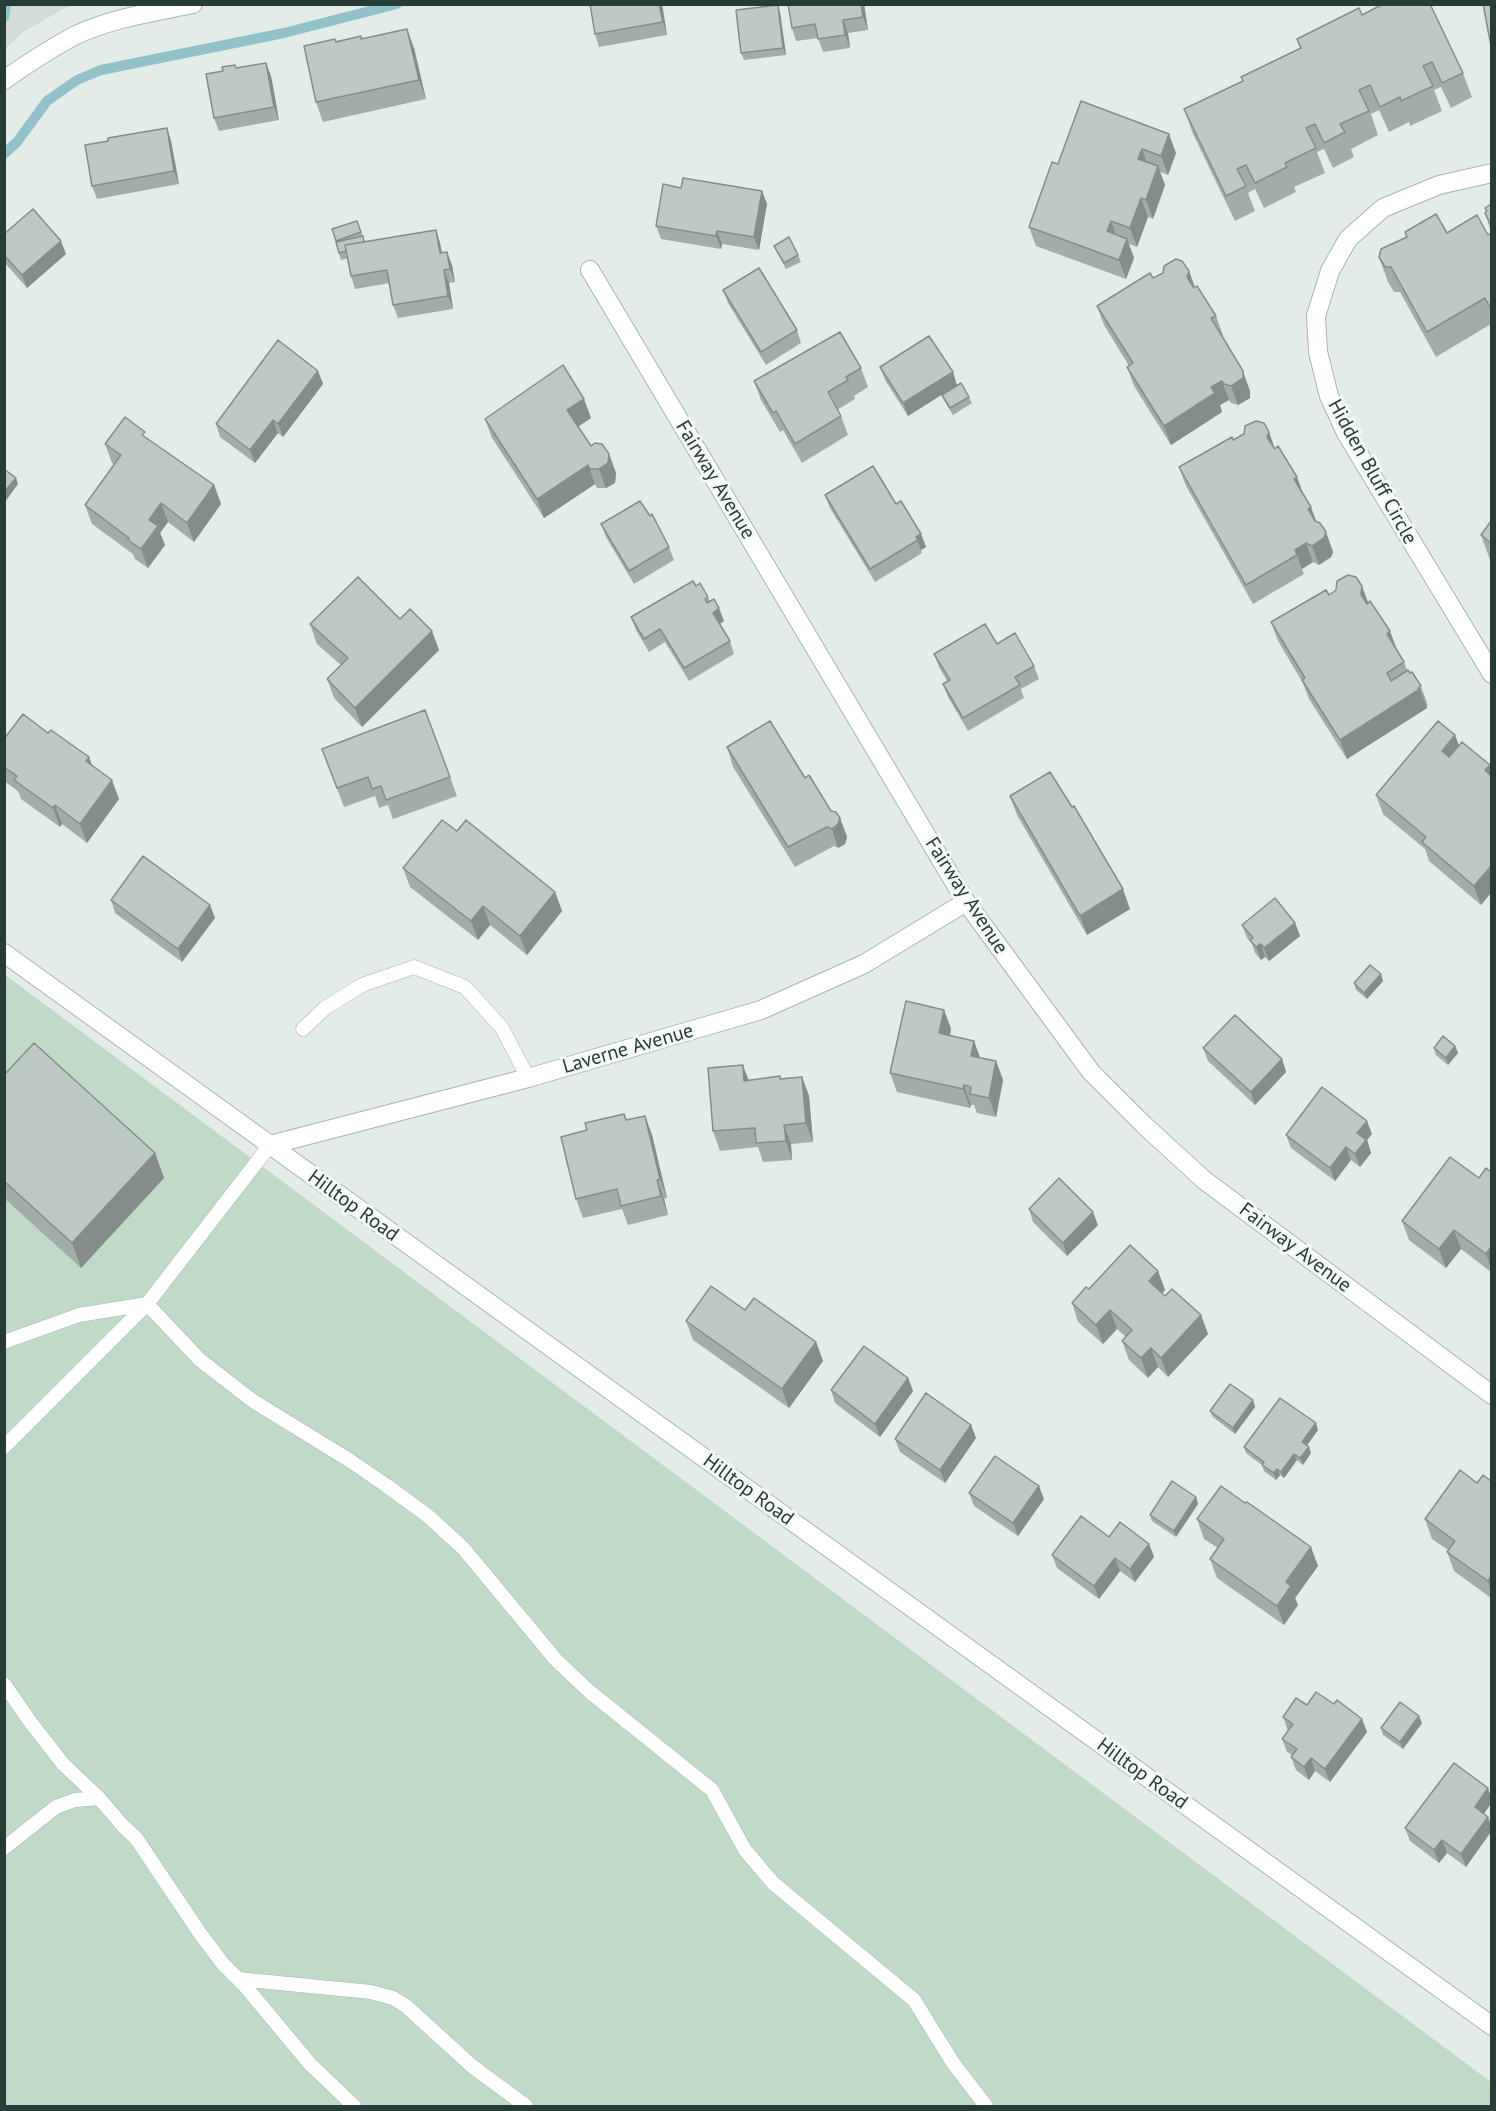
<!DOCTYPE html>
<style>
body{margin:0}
#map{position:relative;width:1496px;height:2111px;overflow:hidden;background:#e4ece9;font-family:"PT Sans",sans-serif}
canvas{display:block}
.frame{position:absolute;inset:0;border:6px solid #253c37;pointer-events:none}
</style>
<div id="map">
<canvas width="1496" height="2111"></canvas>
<div class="frame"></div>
</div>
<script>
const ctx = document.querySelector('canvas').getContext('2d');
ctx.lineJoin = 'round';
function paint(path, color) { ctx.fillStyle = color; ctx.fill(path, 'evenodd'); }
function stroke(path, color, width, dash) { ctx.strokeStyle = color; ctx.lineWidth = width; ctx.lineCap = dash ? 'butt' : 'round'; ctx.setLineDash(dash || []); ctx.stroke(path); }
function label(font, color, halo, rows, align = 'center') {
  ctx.font = font + ' "PT Sans",sans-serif'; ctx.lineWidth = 6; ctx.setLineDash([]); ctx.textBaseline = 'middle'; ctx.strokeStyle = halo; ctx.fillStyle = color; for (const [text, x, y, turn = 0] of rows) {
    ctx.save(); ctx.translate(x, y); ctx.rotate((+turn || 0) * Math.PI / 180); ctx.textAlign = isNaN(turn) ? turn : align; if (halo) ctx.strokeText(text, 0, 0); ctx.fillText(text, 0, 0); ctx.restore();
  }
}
const built = new Path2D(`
 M5,4H79V5L67,7L23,32L5,49Z`);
const green = new Path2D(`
 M4,974L1491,2082V2106H5Z`);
const stream = new Path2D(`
 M4,17L6,4
 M4,154L17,142L47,101L77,80L101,70L284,33L397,4`);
const service = new Path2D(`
 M303,1029L325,1008L362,985L414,967L465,987L502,1028L528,1078
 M4,1342L79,1315L147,1304L200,1360L253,1401L349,1460L387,1486L428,1516L463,1548L556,1660L590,1692L712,1790L745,1850L773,1883L914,2000L953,2063L986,2106
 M4,1447L147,1304L270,1145
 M4,1684L31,1723L63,1764L99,1798L123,1826L136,1838L199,1932L223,1964L245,1986L310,2064L354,2106
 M4,1848L56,1807L75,1800L99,1798
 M238,1979L371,1992L393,1998L406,2006L473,2067L526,2106`);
const minor = new Path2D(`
 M1492,173L1439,185L1383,208L1348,239L1330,271L1316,316L1318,352L1329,396L1346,433L1492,674
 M590,270L966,902L1091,1072L1144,1125L1204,1180L1492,1395
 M270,1145L528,1078L761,1010L864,964L966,902`);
const tertiary = new Path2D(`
 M4,80C27,64 51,48 76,35C112,18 154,12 193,4
 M4,953L1492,2026`);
const wall = new Path2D(`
 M662,4L667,35L599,47L595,34Z
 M864,4L868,30L848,33L850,48L823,52L818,38L796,41L792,28Z
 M780,12L786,55L744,60L741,53Z
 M1362,15L1463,73L1472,97L1451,108L1441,87L1434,90L1442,111L1410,126L1409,122L1389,132L1379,110L1371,114L1378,135L1351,149L1354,157L1333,168L1324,149L1317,152L1325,173L1294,187L1296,192L1264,208L1255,189L1248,193L1255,211L1235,221L1193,134L1184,109L1243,81L1300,48L1297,39Z
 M361,36L362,39L414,48L426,99L323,122L316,102L336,41Z
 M266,63L271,76L279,120L219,131L214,118L237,68Z
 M1081,101L1176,153L1168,175L1160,172L1165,185L1153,219L1148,217L1137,247L1129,244L1134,258L1126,279L1036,246L1029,227L1058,164Z
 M167,128L171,141L179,184L97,199L92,186L108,141Z
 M681,188L762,191L767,204L759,250L722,244L721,249L661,239L656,226Z
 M1491,204V232L1485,213L1486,212L1485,208Z
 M357,221L365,242L436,230L440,243L442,252L452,265L455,282L449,283L453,309L398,318L393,305L390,283L355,289L351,276L348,258L341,260L332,229Z
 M1405,232L1447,233L1488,235L1491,233V324L1436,357L1400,292H1394L1388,282L1379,257L1406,237Z
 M4,234L66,254L27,288L4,262Z
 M774,246L798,255L801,262L786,269L777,252Z
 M1189,271L1195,287L1216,316L1223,335H1222L1250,391V398L1238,405L1231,403L1229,400L1220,405L1222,412L1171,445L1134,386L1127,367L1129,366L1104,325L1097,306L1153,278Z
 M723,290L797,330L801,343L766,365L728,303Z
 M880,367L957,385L908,416L885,380Z
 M861,368L868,387L854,396L855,399L837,410L841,416L848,435L802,463L783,430L780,432L761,400L754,381Z
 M318,371L323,384L283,437L278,433L255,463L220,437L216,424Z
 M942,395L969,397L972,403L953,415L945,402Z
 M591,418L578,427L591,446L609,454L616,473L615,483L606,488H597L595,484L544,518L492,438L485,419Z
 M1269,432L1274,448L1304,495L1316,522L1326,532L1333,552L1331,557L1319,565L1313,562L1302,569L1304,574L1253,604L1186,486L1179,467L1233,440Z
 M147,438L214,485L221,504L194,542L168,522L160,533L165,545L148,568L135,559L133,554L92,524L85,505L115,465L112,463L105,444Z
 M825,495L896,504L921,534L926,547L921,550L922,553L875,582L830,508Z
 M1491,521V561L1490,560L1481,535Z
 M601,524L669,547L674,560L634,584L606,537Z
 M696,586L708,597L710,601L724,621L719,624L730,641L734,654L689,681L665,642L649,652L636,630L631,617Z
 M1329,595L1368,603L1404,662L1407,670L1421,686L1428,706L1426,707L1427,708L1347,759L1309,699L1303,683L1278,641L1271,622Z
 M400,619L439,650L362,727L334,698L327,679L341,665L317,644L310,624Z
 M997,644L1034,666L1039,679L1021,689L1024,698L968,731L948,697L943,684L947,681L939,667L934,654Z
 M425,710L457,796L393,819L388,805L379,808L375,796L344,807L322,749Z
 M1455,735L1459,746L1481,905L1429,861L1425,849L1383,814L1376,795Z
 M4,739L92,765L119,799L87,843L62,824L60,827L21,799L18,791L4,781Z
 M727,747L805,778L831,811L840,818L847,837L845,844L838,848L834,846L795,867L733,767Z
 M1010,796L1130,909L1087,935L1017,815Z
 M457,831L555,892L562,911L527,955L490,925L478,940L410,887L403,868Z
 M111,900L215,918L182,962L115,913Z
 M1295,923L1300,936L1269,961L1265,957L1261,960L1255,953L1252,944L1247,938L1242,925Z
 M1381,974L1383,981L1367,999L1356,990L1354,983Z
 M944,1010L951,1029L950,1035L980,1058L996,1061L1003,1080L996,1117L977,1113L974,1105H971L970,1108L897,1092L890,1073Z
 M1455,1046L1458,1053L1448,1065L1436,1055L1434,1048Z
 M1203,1048L1282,1059L1286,1072L1255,1105L1208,1061Z
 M4,1075L155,1153L164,1178L81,1268L4,1198Z
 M780,1076L781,1079L802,1077L809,1096L813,1142L791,1144L792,1160L763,1162L758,1147L720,1151L713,1131L749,1081Z
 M624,1114L626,1120L645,1116L652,1135L667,1198L664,1199L668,1215L628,1225L622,1209L583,1218L576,1199L587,1130Z
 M1372,1134L1367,1140L1371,1153L1360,1167L1351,1160L1335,1181L1291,1148L1286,1135Z
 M1491,1172V1272L1461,1249L1446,1268L1409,1240L1402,1221Z
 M1029,1209L1098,1225L1067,1256L1033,1222Z
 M1158,1271L1165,1290L1162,1293L1165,1296L1201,1315L1208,1334L1168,1377L1158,1367L1148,1378L1129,1360L1122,1341L1126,1337L1117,1329L1103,1344L1078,1322L1072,1303L1089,1289Z
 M745,1310L816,1342L823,1361L789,1408L693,1340L686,1321Z
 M908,1378L913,1391L880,1437L835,1403L831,1390Z
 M1253,1400L1255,1407L1235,1434L1213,1417L1210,1411Z
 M971,1425L976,1438L945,1483L900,1452L895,1439Z
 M1318,1430L1307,1445L1311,1453L1303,1465L1297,1460L1284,1478L1280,1475L1276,1480L1264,1471L1262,1465L1246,1453L1244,1447Z
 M1491,1481V1598L1454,1571L1447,1552L1448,1550L1432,1539L1425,1519L1477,1483Z
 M969,1493L1044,1499L1018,1536L974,1506Z
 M1196,1497L1198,1504L1176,1537L1152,1521L1150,1515Z
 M1197,1519L1318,1566L1295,1598L1298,1605L1284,1625L1217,1578L1210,1559L1218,1548L1204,1539Z
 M1109,1537L1149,1544L1154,1557L1135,1582L1120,1571L1099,1599L1057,1568L1052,1555Z
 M1334,1704L1362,1719L1367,1732L1330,1782L1315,1771L1309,1780L1296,1770L1291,1757L1292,1755L1287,1752L1282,1739L1288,1731L1283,1717L1307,1705Z
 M1422,1723L1403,1749L1383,1735L1381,1728Z
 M1491,1803L1484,1814L1466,1867L1447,1853L1439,1863L1410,1841L1405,1828Z`);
const shadedWall = new Path2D(`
 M659,4H662L667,35L663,22Z
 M861,4H864L868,30L863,17Z
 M778,5L780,12L786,55L783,48Z
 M843,20L848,33L850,48L845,35Z
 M407,29L414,48L426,99L419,80Z
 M266,63L271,76L279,120L274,107Z
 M167,128L171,141L179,184L174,171Z
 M1169,134L1176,153L1168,175L1161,156Z
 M1142,149L1149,168L1138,159Z
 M1158,166L1165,185L1153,219L1146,200Z
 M762,191L767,204L759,250L754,237Z
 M1141,198L1148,217L1137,247L1130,228Z
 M1111,221L1118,240L1107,231Z
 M436,230L440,243L444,266L440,253Z
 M717,231L722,244L721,249L716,236Z
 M1127,239L1134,258L1126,279L1119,260Z
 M61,241L66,254L27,288L22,275Z
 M447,252L452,265L455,282L450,269Z
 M444,270L449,283L453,309L448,296Z
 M1189,271L1196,291L1187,277Z
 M318,371L323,384L283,437L278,424Z
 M1243,371L1250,391V398L1238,405L1231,386Z
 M953,372L957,385L908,416L903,403Z
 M1222,381L1229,400L1220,405L1222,412L1171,445L1164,426L1211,387Z
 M584,399L591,418L574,429L567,410Z
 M273,420L278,433L255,463L250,450Z
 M1269,432L1276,452L1267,437Z
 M609,454L616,473L615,483L606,488L599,469Z
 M588,465L595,484L544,518L537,499Z
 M1297,477L1304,496L1294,479Z
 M16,478L18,484L5,502L4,492Z
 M214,485L221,504L194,542L187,523Z
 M161,503L168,522L160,533L165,545L148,568L141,549L149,520Z
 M1311,507L1318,526L1308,509Z
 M1326,532L1333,552L1331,557L1319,565L1312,546Z
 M921,534L926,547L921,550L916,537Z
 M1306,543L1313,562L1302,569L1295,550Z
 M1362,586L1369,605L1368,613L1361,594Z
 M719,608L724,621L717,626L713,613Z
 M432,631L439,650L362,727L355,708Z
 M1390,631L1397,650L1387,634Z
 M1420,689L1427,708L1347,759L1340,740Z
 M1455,735L1462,754L1448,770L1442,751Z
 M89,757L96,776L86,761Z
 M1490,765L1491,770V787L1485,770Z
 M112,780L119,799L87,843L80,824Z
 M55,805L62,824L60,827L53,808Z
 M840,818L847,837L845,844L838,848L832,829Z
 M1491,866V893L1481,905L1474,886Z
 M1123,889L1130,909L1087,935L1080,916Z
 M555,892L562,911L527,955L520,936Z
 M210,905L215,918L182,962L178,949Z
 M483,906L490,925L478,940L471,921Z
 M1295,923L1300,936L1269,961L1264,948Z
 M1261,944L1265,957L1261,960L1256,947Z
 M1381,974L1383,981L1367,999L1364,993Z
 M944,1010L951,1029L946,1052L939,1033Z
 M974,1041L981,1060L971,1056Z
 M1455,1046L1458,1053L1448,1065L1446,1058Z
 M1282,1059L1286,1072L1255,1105L1251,1092Z
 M996,1061L1003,1080L996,1117L989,1098Z
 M743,1065L750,1084L744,1081Z
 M802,1077L809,1096L813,1142L806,1123Z
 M964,1085L971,1105L970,1108L963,1089Z
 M645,1116L652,1135L667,1198L660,1179Z
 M1367,1121L1372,1134L1367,1140L1371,1153L1360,1167L1355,1154L1357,1133Z
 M784,1125L791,1144L792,1160L786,1141Z
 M1346,1147L1351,1160L1335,1181L1330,1168Z
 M155,1153L164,1178L81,1268L72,1243Z
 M657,1180L664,1199L668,1215L661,1196Z
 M1093,1212L1098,1225L1067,1256L1063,1243Z
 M1454,1230L1461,1249L1446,1268L1439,1249Z
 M1491,1247V1268L1486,1254Z
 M1158,1271L1165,1290L1156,1300L1149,1281Z
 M1110,1310L1117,1329L1103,1344L1096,1325Z
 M1201,1315L1208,1334L1168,1377L1161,1358Z
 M816,1342L823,1361L789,1408L782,1389Z
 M1151,1348L1158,1367L1148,1378L1141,1358Z
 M908,1378L913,1391L880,1437L875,1424Z
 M1253,1400L1255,1407L1235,1434L1233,1428Z
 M1316,1423L1318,1430L1305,1448L1302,1442Z
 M971,1425L976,1438L945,1483L940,1470Z
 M1309,1447L1311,1453L1303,1465L1300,1458Z
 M1294,1454L1297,1460L1284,1478L1281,1472Z
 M1277,1469L1280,1475L1276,1480L1274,1473Z
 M1039,1486L1044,1499L1018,1536L1013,1523Z
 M1196,1497L1198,1504L1176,1537L1174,1531Z
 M1149,1544L1154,1557L1135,1582L1130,1569Z
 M1311,1547L1318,1566L1295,1598L1298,1605L1284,1625L1277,1606L1286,1582Z
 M1115,1558L1120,1571L1099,1599L1094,1586Z
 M1491,1576V1591L1488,1581Z
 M1419,1716L1422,1723L1403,1749L1400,1742Z
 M1362,1719L1367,1732L1330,1782L1325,1769Z
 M1311,1758L1315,1771L1309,1780L1304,1767Z
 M1488,1788L1491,1797V1803L1480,1820L1475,1807Z
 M1488,1817L1491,1825V1832L1466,1867L1461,1854Z
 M1442,1840L1447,1853L1439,1863L1434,1850Z`);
const building = new Path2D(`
 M590,4H659L663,22L595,34Z
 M788,4H861L863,17L843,20L845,35L818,39L815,24L792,28Z
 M1383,4H1430L1463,73L1442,83L1432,62L1423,66L1433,86L1401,101L1400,97L1380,107L1370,85L1359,90L1369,111L1340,124L1345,132L1324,143L1315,124L1306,128L1316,148L1285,163L1287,167L1255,183L1246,165L1237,169L1246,186L1226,196L1184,109L1243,81L1241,77L1301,48L1297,39L1359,8L1362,15Z
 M1483,4H1491V46Z
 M778,5L783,48L741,53L736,10Z
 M407,29L419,80L316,102L304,46L335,39L336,42L361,36V39Z
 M266,63L274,107L214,118L206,74L223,71L222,67L235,65L236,68Z
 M1081,101L1169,134L1161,156L1142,149L1138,159L1158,166L1146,200L1141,198L1130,228L1111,221L1107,231L1127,239L1119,260L1029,227L1052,162L1058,164Z
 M167,128L174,171L92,186L85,145L108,141V138Z
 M683,178L762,191L754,237L717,231L716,236L656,226L663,184L681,188Z
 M1491,204V225L1485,213L1487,211L1485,208Z
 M33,209L61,241L22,275L4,255V234Z
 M1436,214L1447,233L1477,215L1488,235L1491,233V309L1485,298L1427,332L1391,267H1385L1379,257L1381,249L1407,237L1405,232Z
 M357,221L361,232L336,241L332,229Z
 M436,230L440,253L447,252L450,269L444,270L448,296L393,305L387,270L351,276L345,245Z
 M363,236L364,242L345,245L346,251L339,253L336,242Z
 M789,237L798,255L784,263L774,246Z
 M1176,259L1182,261L1189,271L1187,277L1194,288L1197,286L1216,316L1211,318L1243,371V378L1231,386L1224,384L1222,381L1211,387L1215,393L1164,426L1127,367L1133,363L1097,306L1150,273L1153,278L1163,273L1164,266Z
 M759,268L797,330L761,352L723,290Z
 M840,332L861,368L846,377L848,380L828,392L841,416L795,444L776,411L773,413L754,381Z
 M929,336L953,372L903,403L880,367Z
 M278,340L318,371L278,424L273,420L250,450L216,424Z
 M563,365L584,399L567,410L591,446L595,443L602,444L609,454L608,463L599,469H590L588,465L537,499L485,419Z
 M961,383L969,397L950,408L942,395Z
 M125,417L145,432L142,435L214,485L187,523L161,503L149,520L158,526L141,549L128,540L129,538L85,505L121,455L105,444Z
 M1256,421L1264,423L1269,432L1267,437L1275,449L1278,446L1297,477L1294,479L1311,507L1308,509L1315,521L1320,523L1326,532L1324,538L1312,546L1306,543L1295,550L1297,555L1246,585L1179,467L1232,437L1233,440L1244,434L1245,426Z
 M873,466L896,504L901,501L921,534L916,537L918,540L870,569L825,495Z
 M4,469L16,478L4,492Z
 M640,501L650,516L652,514L669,547L629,571L601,524Z
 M1491,521V543L1481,535Z
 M1348,575L1356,577L1362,586L1361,594L1367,604L1370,601L1390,631L1387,634L1404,662L1387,673L1391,681L1408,670L1410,673L1412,672L1421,686L1418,688L1420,689L1340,740L1302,680L1305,678L1271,622L1326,590L1329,595L1336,590L1337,581Z
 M358,577L400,619L410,609L432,631L355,708L327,679L348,658L310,624Z
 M693,581L696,586L700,583L708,597L705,599L707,603L714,599L719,608L713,613L730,641L684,668L660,629L644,639L631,617Z
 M985,624L997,644L1015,633L1034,666L1015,677L1020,685L963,718L943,684L950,680L934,654Z
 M425,710L450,777L386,800L381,786L372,789L368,777L337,788L322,749Z
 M23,714L48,733L51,730L89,757L86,761L112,780L80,824L55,805L53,808L14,780L17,776L4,767V739Z
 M770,721L805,778L809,775L831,811L836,812L840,818L838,824L832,829L827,827L788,847L727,747Z
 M1438,721L1455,735L1442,751L1449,757L1462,742L1490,765L1485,770L1491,776V866L1474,886L1422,842L1426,837L1376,795Z
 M1050,772L1072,807L1074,806L1123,889L1080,916L1010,796Z
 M442,820L457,831L466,820L555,892L520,936L483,906L471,921L403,868Z
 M143,856L210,905L178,949L111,900Z
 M1275,898L1295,923L1264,948L1261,944L1256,947L1250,940L1253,938L1242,925Z
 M1370,965L1381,974L1364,993L1354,983Z
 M906,1001L944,1010L939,1033L974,1041L971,1056L996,1061L989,1098L970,1094L971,1087L964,1085L963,1089L890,1073Z
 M1235,1015L1282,1059L1251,1092L1203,1048Z
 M1443,1036L1455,1046L1446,1058L1434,1048Z
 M34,1043L155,1153L72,1243L4,1181V1075Z
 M743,1065L744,1081L780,1076V1079L802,1077L806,1123L784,1125L786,1141L756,1143L755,1128L713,1131L708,1068Z
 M1322,1087L1367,1121L1357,1133L1366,1140L1355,1154L1346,1147L1330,1168L1286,1135Z
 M624,1114L626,1120L645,1116L660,1179L657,1180L661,1196L621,1206L617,1189L576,1199L561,1137L587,1130L585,1123Z
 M1450,1157L1479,1178L1486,1168L1491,1172V1247L1486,1254L1454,1230L1439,1249L1402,1221Z
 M1059,1178L1093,1212L1063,1243L1029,1209Z
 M1130,1245L1158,1271L1149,1281L1165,1296L1172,1289L1201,1315L1161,1358L1151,1348L1141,1358L1122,1341L1132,1330L1110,1310L1096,1325L1072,1303L1086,1287L1089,1289Z
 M711,1286L745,1310L754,1298L816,1342L782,1389L686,1321Z
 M864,1346L908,1378L875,1424L831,1390Z
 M1230,1384L1253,1400L1233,1428L1210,1411Z
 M926,1393L971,1425L940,1470L895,1439Z
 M1280,1398L1316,1423L1302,1442L1309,1447L1300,1458L1294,1454L1281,1472L1277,1469L1274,1473L1262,1465L1264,1462L1244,1447Z
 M995,1456L1039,1486L1013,1523L969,1493Z
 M1460,1470L1477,1483L1483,1475L1491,1481V1576L1488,1581L1447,1552L1455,1541L1425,1519Z
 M1172,1481L1196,1497L1174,1531L1150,1515Z
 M1221,1486L1245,1503L1247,1502L1311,1547L1286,1582L1291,1586L1277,1606L1210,1559L1224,1539L1197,1519Z
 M1081,1516L1109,1537L1120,1522L1149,1544L1130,1569L1115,1558L1094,1586L1052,1555Z
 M1316,1692L1334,1704L1337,1700L1362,1719L1325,1769L1311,1758L1304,1767L1291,1757L1297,1749L1282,1739L1293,1724L1283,1717L1296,1698L1307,1705Z
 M1400,1702L1419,1716L1400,1742L1381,1728Z
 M1454,1763L1488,1788L1475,1807L1488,1817L1461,1854L1442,1840L1434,1850L1405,1828Z`);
const streetNames = [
 ["Hidden Bluff Circle",1372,472,61],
 ["Fairway Avenue",715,480,59],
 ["Fairway Avenue",966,896,57],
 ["Laverne Avenue",628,1049,-16],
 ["Hilltop Road",353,1206,36],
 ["Fairway Avenue",1295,1248,37],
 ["Hilltop Road",748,1490,36],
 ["Hilltop Road",1142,1774,36]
];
paint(built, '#d2dcd8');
paint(green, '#bfdbc8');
stroke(stream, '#92c0cb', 10);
stroke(service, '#a7b4b0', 15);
stroke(minor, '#a7b4b0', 20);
stroke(tertiary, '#a7b4b0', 20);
stroke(service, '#fff', 14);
stroke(minor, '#fff', 18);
stroke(tertiary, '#fff', 18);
paint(wall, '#a2ada9');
paint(shadedWall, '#848d8a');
paint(building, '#bcc9c5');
stroke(building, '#848d8a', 1.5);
label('20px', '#253c37', '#f4f9f7', streetNames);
</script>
